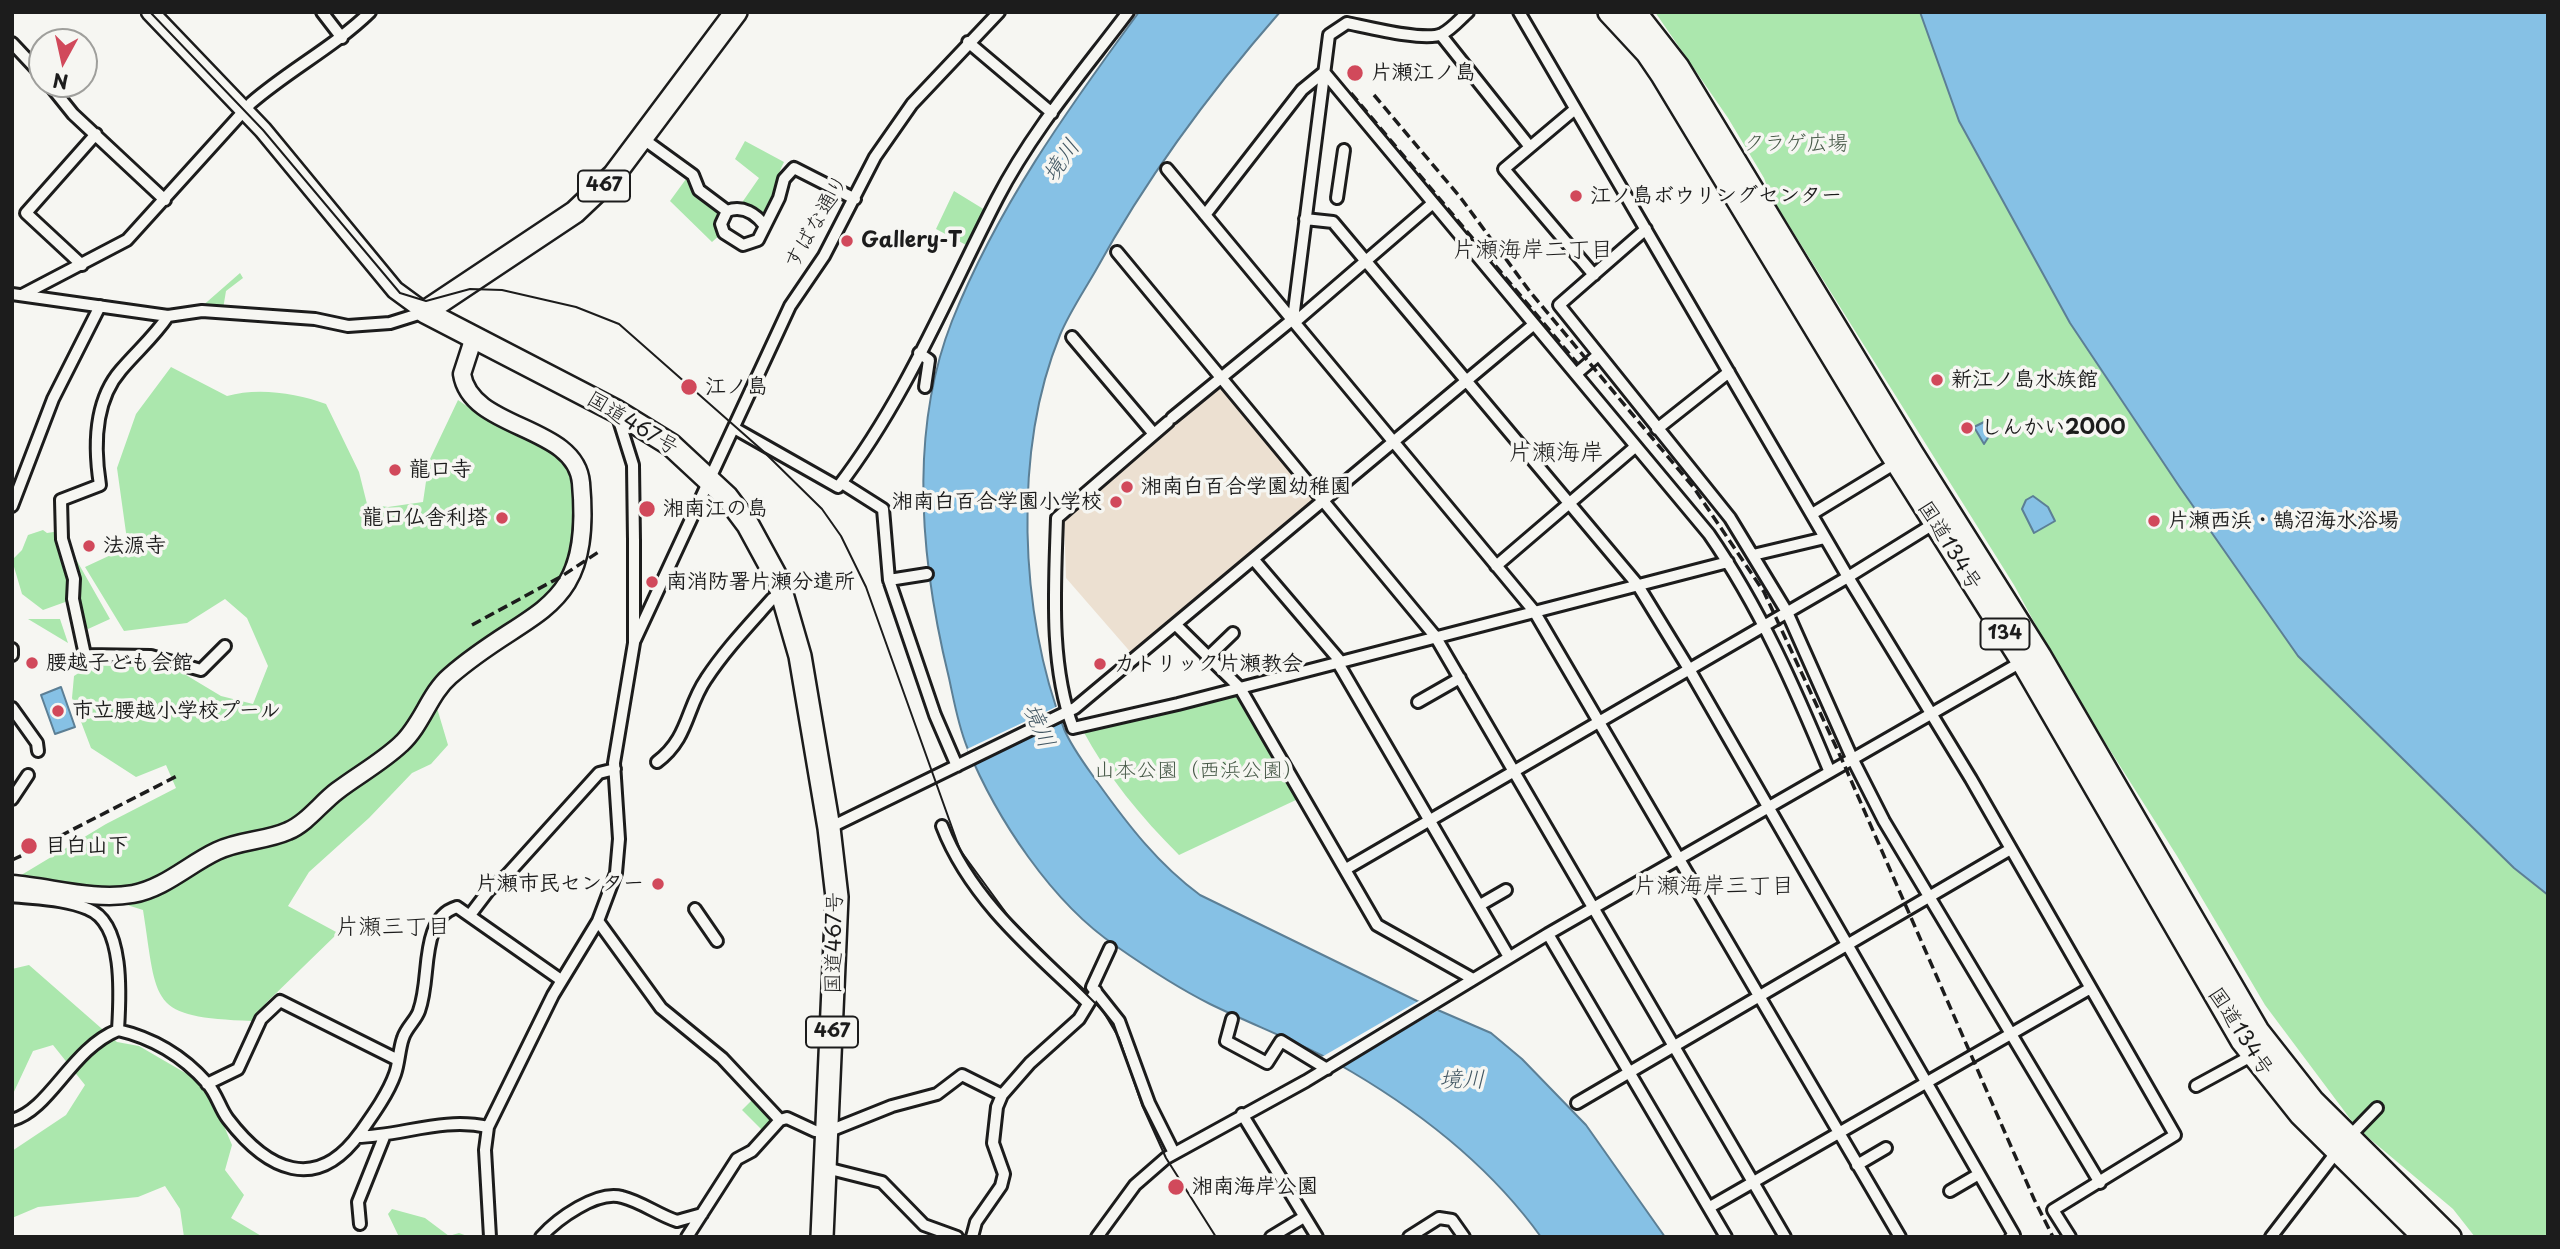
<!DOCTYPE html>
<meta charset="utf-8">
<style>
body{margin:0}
#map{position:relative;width:2560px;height:1249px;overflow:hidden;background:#f6f6f2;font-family:"Playpen Sans",sans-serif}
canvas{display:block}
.frame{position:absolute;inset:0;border:14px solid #1c1c1c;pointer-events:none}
.north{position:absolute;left:28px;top:28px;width:70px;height:70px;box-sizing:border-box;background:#f6f6f2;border:2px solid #9f9f9c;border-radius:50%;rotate:188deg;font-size:19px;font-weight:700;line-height:28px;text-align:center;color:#1c1c1c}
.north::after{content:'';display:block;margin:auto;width:24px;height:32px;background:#d1495b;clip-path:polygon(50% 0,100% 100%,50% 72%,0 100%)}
</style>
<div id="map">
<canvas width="2560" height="1249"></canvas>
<div class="frame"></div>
<div class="north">N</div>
</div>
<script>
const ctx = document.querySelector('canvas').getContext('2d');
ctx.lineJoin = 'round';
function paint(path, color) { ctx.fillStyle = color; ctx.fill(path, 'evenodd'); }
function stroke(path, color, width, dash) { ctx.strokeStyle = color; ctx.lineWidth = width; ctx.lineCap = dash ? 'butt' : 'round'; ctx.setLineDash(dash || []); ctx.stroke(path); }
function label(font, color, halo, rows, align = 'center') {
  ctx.font = font + ' "Playpen Sans","Klee One",sans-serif'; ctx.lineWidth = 7; ctx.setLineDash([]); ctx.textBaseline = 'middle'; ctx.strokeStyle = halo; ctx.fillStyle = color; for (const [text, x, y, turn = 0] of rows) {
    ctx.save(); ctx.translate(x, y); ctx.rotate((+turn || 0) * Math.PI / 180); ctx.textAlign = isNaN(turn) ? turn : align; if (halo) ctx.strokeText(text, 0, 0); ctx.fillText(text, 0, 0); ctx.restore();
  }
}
const built = new Path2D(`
 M1218,384L1317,498L1316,502L1133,655L1066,578L1064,517Z`);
const green = new Path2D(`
 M1655,12H1920L1959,121L2070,323L2179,486L2298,656L2514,868L2548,895V1237H2475L2453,1209L2357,1128L2265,1005L2177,856L2065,679L2014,585L1770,195L1764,178L1728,118Z
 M745,141L784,162C775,179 773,199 764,217L741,204L759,178L735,159Z
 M686,179L694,191L720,212L717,223L721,234L712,242L670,201Z
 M954,191L985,210L968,246L936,229Z
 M240,273L243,278L226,291L223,309L200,308Z
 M171,367L227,396C257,387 297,393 326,404L359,472L367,504L388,507L423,502L429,461L458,400L484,418L546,447L566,463L575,481V539L569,567L545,602L459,660L437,708L448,745L431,764L412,773L369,818L309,872L288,906L338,933L267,1002L252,1021C148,1017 158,1005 143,910L70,887L18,877L106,824L176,788L166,765L136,777L91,748L72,698L74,676L91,665L176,669L221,696L253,704L268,666L247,618L225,599L187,623L124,631L85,567L128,547L117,468L136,414Z
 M43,530L47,533L60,531L110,619L88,629L68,601L43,610L22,594L12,560L22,550L28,535Z
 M28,619H60L68,643Z
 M1239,692L1298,799L1179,855C1141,817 1107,776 1082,729Z
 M29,965L117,1042L139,1046L194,1078L214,1102L232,1145L225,1170L244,1195L231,1218L263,1237H184L180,1209L165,1186L138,1197L38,1207L12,1218V1151L66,1115L85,1085L53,1045L33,1051L12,1096V969Z
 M754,1098L773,1117V1123L764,1132L742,1110Z
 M392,1209L425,1218L449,1236L459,1233L470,1237H399L388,1214Z`);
const water = new Path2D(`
 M1139,12H1280C1210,92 1147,177 1096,270C1084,291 1069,313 1060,335C1013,450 1019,614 1064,729C1072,748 1086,766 1098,783C1128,825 1158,864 1200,895L1417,1001L1491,1033L1522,1059L1586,1125L1665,1237H1541C1492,1169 1423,1114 1352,1072C1307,1045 1257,1027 1210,1004C1178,988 1146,967 1116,946C1052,903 996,818 967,747C958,725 954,701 949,678C921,564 908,433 952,321C997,208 1067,110 1139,12Z
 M1920,12H2548V895L2514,868L2298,656L2179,486L2070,323L1959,121Z
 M1986,421L1991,433L1984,444L1974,427Z
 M2033,496L2048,507L2055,521L2034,533L2022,509L2026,500Z
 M61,687L75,727L55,734L41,695Z`);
const pier = new Path2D(`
 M1060,705L1065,720L973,764L967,749Z
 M1422,999L1442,1008L1340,1067L1320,1058Z`);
const street = new Path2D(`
 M322,12L342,38
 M1519,12L1848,577L1971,779L2175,1135L2053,1210L2070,1237
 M1441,35L1530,147
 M968,42L1052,113
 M12,43L42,75
 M1324,72L1709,534C1760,608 1795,688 1829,770
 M49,84L73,114L165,200
 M1574,110L1504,169L1594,275
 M642,138L693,175L699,190L727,211
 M1167,169L1534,611L1900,1237
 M1337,198L1344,150
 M1205,215L1302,90L1324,72
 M1305,219L1333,222L1637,584L1689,669L2014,1235L2011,1237
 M765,226C756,214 743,205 727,211L721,224L724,233L743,245L758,240L779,198L784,179L794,168L855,199
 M1646,229L1559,305L1730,518L1787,612L1852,758L1884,821L2100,1183
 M1117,252L1435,636L1785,1237
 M82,265L26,213L96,134
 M12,294L168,316L202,311L315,319L348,326L390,323L425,312
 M22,295L127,240L251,103C289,70 334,47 370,12
 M168,316C154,337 137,351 121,370C94,401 94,447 100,485L61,500L62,539L74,579L73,599L85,655L151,656L201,670L225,646
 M1295,322L1433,203
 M1072,337L1154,434
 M919,353L929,360L925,387
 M1576,374L1597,356
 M1172,418L1293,319L1329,35L1347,23C1367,27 1425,42 1442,34C1452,29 1460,19 1468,12
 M1168,422L1057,518C1055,586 1049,663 1073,728L1178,704L1728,562
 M734,428L838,487C905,400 947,296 997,199C1032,131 1082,73 1128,12
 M1657,429L1729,372
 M842,483L883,509L889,580L927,574
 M12,506L53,399L100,306
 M1812,514L1899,461
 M1753,555L1825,538
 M1254,560L1341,662
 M1496,566L1635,447
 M889,580L935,715L957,766
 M1176,625L1240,688L1377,925L1473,979
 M635,640L790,306L824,256L875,157L912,104L999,12
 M12,649V655
 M1207,658L1233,633
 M1338,663L1509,957
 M1418,702L1460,678
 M12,708L37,743L38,751
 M657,762C689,738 686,708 706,679C725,650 749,625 772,599L783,593
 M12,799L28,775
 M942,826C970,899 1033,951 1088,1003
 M829,828L1075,708L1533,325
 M1346,869L1848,577L1935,523
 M12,896C37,899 65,899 88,909C125,923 120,998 118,1030
 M1480,905L1506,890
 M695,909L717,941
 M470,915L489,890L506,876L599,773L615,769
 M598,921L661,1008L722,1058L780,1120L787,1118L815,1131L827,1132L892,1106L937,1094L962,1075L1002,1095
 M1548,934L1726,1237
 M1110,948L1092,987L1119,1021L1149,1103L1174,1153
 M1232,1019L1226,1041L1267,1063L1281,1041L1327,1069
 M207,1084L238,1069L261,1019L280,1001L398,1060
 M2196,1086L2253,1055
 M1577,1103L2009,850
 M1242,1114L1317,1237
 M12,1120C50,1110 71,1049 118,1030C153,1038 183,1056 207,1083C217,1094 220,1109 228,1119C267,1170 316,1194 360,1133C372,1116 388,1094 395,1074C399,1063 399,1049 403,1038C406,1028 416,1020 419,1011C428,986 424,957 433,932C438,919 444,911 457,907L561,980
 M357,1137C402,1136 442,1117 488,1127
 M2348,1138L2377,1108
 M1857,1165L1886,1148
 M826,1168L882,1182L924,1225L957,1237
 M1950,1191L1979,1174
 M1710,1207L2089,989
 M360,1224L358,1202L384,1137
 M490,1237L485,1150L488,1127L553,995L598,921L616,873L619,839L614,763L634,643V541L633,465L617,414
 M541,1237C557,1219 597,1190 622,1197C642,1202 658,1215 677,1221L702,1214
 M687,1237L737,1159L752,1151L780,1120
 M972,1237L976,1222L1001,1186L1004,1174L993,1143L997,1107L1002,1095L1030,1063L1079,1019L1096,991
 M1097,1237L1135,1185L1166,1158L1306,1081L1548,934L2023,661
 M1271,1237L1304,1217
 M1409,1237L1439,1218L1452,1220L1464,1237
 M2271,1237L2338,1150`);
const secondary = new Path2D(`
 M150,12L263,130L395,290L425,312
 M12,884C51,887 94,901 133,894C165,888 189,864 217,851C240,840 266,841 288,831C307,823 321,803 337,791C358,775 382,762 401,744C422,725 429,694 450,676C531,605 593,617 581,483C576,424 471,431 462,374L474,337`);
const highway = new Path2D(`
 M736,12L614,175L575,212L425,312L616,411L671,445L727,497L748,525L778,580L800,656L829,828L837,897L822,1237
 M1609,12L1647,53L1662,75L1887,447L2022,661L2242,1041L2300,1114L2424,1237
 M1635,12L1678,67L1912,453L2040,656L2258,1031L2313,1101L2450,1237`);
const tram = new Path2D(`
 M150,12L263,130L400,293L426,301L470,289L502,290L576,307L619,324L763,451L822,509L841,536L866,587L960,850L1009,917L1103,1011L1119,1038L1142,1105L1166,1158L1216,1237`);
const rail = new Path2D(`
 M1351,93L1577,363
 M1374,95L1460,197L1531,293L1694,488L1764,592L1843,762L2034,1199L2053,1237
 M472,625L562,576L600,551
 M60,836L177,776
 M12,860L25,854`);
const markers = [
 [1355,73,9,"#d1495b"],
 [1576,196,7,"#d1495b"],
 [847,241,7,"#d1495b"],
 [1937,380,7,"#d1495b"],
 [689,387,9,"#d1495b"],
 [1967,428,7,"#d1495b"],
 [395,470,7,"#d1495b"],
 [1127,487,7,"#d1495b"],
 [1116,502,7,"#d1495b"],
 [647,509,9,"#d1495b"],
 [502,518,7,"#d1495b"],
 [2154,521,7,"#d1495b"],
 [89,546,7,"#d1495b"],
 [652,582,7,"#d1495b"],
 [32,663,7,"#d1495b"],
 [1100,664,7,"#d1495b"],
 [58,711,7,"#d1495b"],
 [29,846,9,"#d1495b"],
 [658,884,7,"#d1495b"],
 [1176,1187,9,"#d1495b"]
];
const shields = [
 [604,186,52],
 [2005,634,49],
 [832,1032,52]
];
const shieldNames = [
 ["467",604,186],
 ["134",2005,634],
 ["467",832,1032]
];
const poiNames = [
 ["片瀬江ノ島",1371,73],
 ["江ノ島ボウリングセンター",1590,196],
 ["Gallery-T",861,241],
 ["新江ノ島水族館",1951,380],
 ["江ノ島",705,387],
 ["しんかい2000",1981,428],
 ["龍口寺",409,470],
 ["湘南白百合学園幼稚園",1141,487],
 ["湘南白百合学園小学校",1102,502,"right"],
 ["湘南江の島",663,509],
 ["龍口仏舎利塔",488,518,"right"],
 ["片瀬西浜・鵠沼海水浴場",2168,521],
 ["法源寺",103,546],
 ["南消防署片瀬分遣所",666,582],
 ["腰越子ども会館",46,663],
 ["カトリック片瀬教会",1114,664],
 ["市立腰越小学校プール",72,711],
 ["目白山下",45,846],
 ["片瀬市民センター",644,884,"right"],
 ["湘南海岸公園",1192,1187]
];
const parkNames = [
 ["クラゲ広場",1796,144],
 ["山本公園（西浜公園）",1199,771]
];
const streetNames = [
 ["すばな通り",817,222,-60],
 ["国道467号",632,424,31],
 ["国道134号",1949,546,58],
 ["国道467号",835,943,-89],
 ["国道134号",2240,1032,57]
];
const waterNames = [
 ["境川",1062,161,-55],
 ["境川",1038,726,67],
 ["境川",1462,1081]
];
const neighbourhoodNames = [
 ["片瀬海岸二丁目",1533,251],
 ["片瀬海岸三丁目",1714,887],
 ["片瀬三丁目",393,928]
];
const quarterNames = [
 ["片瀬海岸",1556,453]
];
paint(built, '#ece0d1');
paint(green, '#abe7ad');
paint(water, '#86c1e5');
stroke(water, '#5c7f95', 2);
paint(pier, '#f6f6f2');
stroke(street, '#1c1c1c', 16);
stroke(secondary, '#1c1c1c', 21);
stroke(highway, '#1c1c1c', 26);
stroke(street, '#f6f6f2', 10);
stroke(secondary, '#f6f6f2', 16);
stroke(highway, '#f6f6f2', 21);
stroke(tram, '#1c1c1c', 2);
stroke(rail, '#1c1c1c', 3.5, [10, 5]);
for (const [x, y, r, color] of markers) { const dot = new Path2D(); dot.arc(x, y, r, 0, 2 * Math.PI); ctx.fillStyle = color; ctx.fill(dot); stroke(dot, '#f6f6f2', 2.5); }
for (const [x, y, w] of shields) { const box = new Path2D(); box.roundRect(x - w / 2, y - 15.5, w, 31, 5); ctx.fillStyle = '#f6f6f2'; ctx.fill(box); stroke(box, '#1c1c1c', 2); }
label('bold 19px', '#1c1c1c', null, shieldNames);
label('bold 21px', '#1c1c1c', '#f6f6f2', poiNames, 'left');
label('21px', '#475948', '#f6f6f2', parkNames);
label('21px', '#1c1c1c', '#f6f6f2', streetNames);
label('italic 23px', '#415662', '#f6f6f2', waterNames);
label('23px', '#1c1c1c', '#f6f6f2', neighbourhoodNames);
label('24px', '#1c1c1c', '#f6f6f2', quarterNames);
</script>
